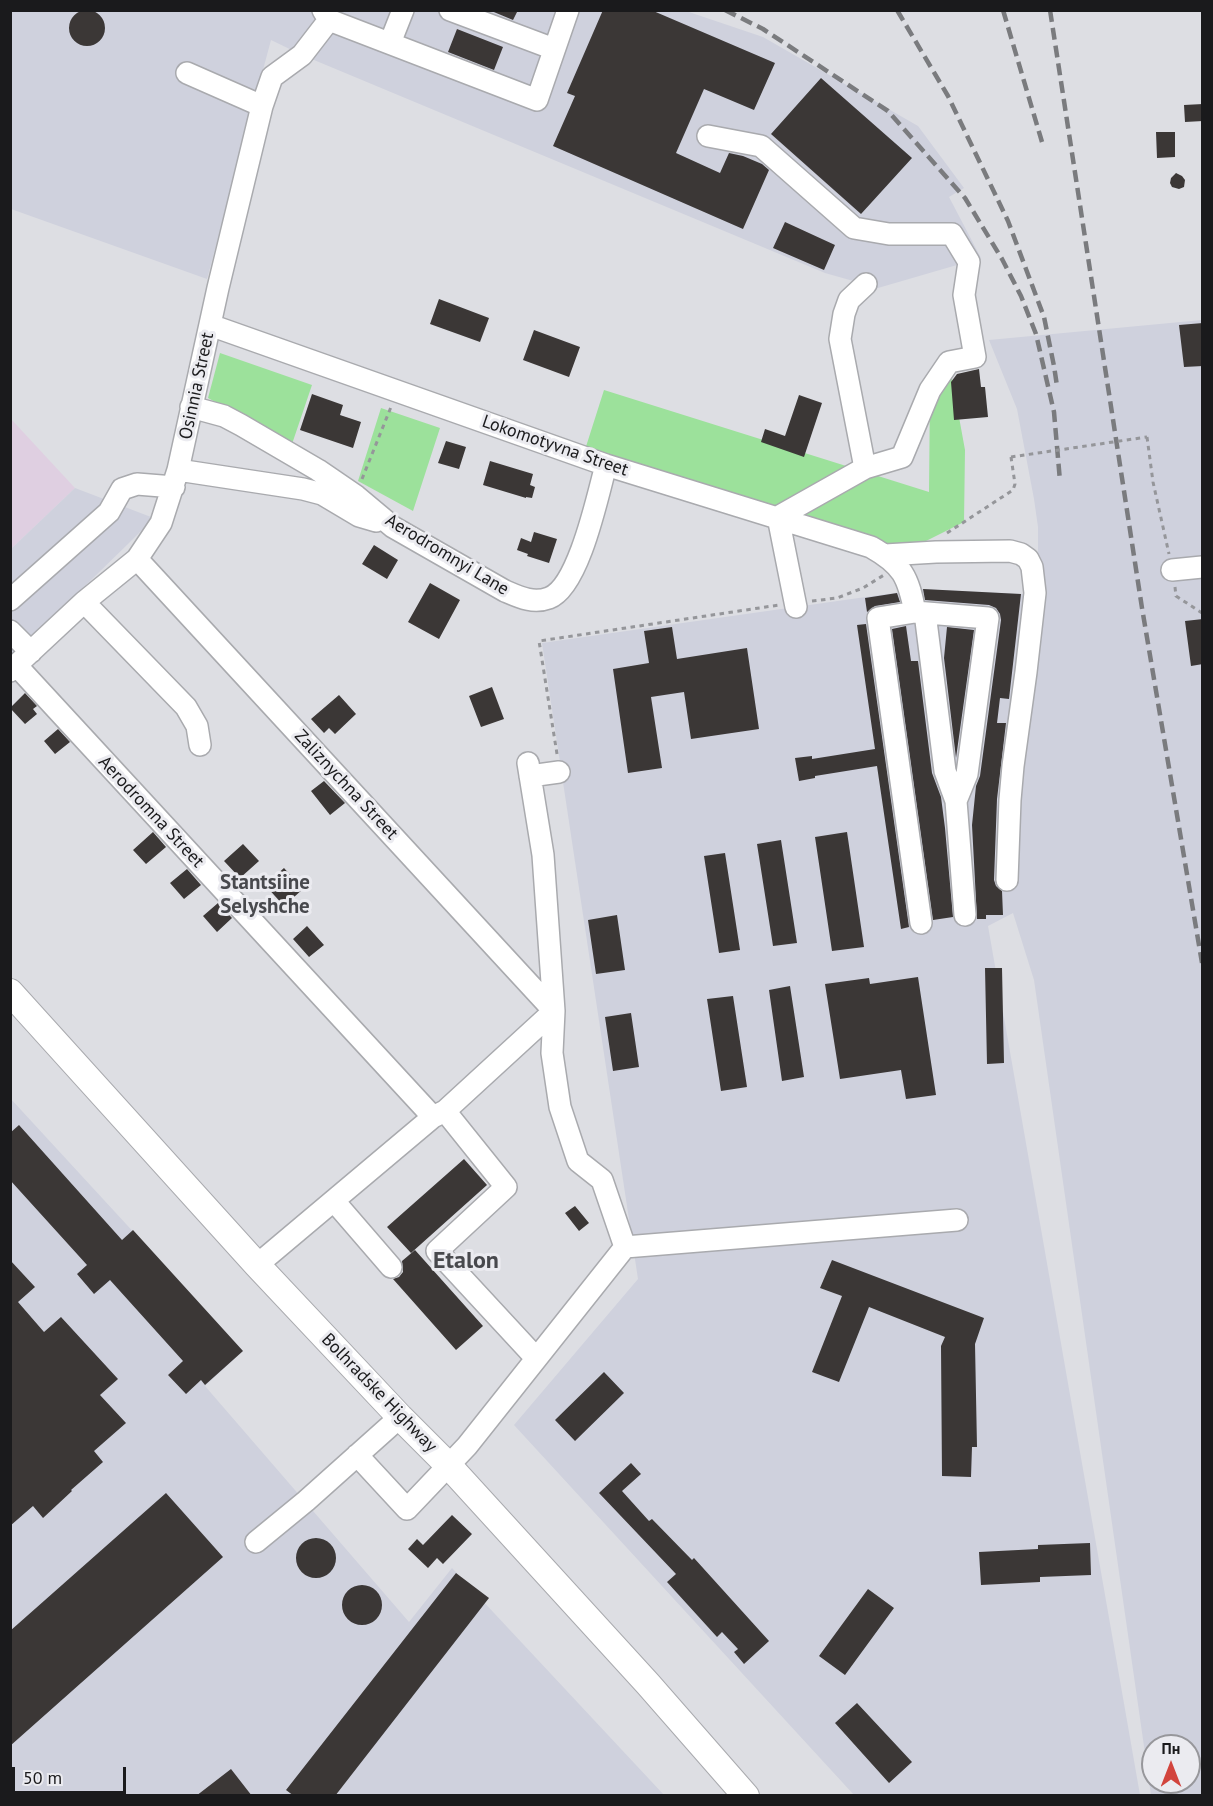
<!DOCTYPE html>
<meta charset="utf-8">
<style>
body{margin:0}
#map{position:relative;width:1213px;height:1806px;overflow:hidden;background:#dddee3;font-family:"PT Sans",sans-serif}
canvas{display:block}
.frame{position:absolute;inset:0;border:12px solid #1a1a1c;pointer-events:none}
.north{position:absolute;left:1141px;top:1734px;width:60px;height:60px;box-sizing:border-box;background:#ebebf0;border:2px solid #97979b;border-radius:50%;rotate:0deg;font-size:16px;font-weight:700;line-height:24px;text-align:center;color:#1a1a1c}
.north::after{content:'';display:block;margin:auto;width:21px;height:27px;background:#d2443d;clip-path:polygon(50% 0,100% 100%,50% 72%,0 100%)}
.scale{position:absolute;left:12px;top:1767px;width:114px;height:27px;box-sizing:border-box;border:3px solid #1a1a1c;border-top:0;padding-left:8px;font-size:18px;line-height:21px;white-space:nowrap;color:#1a1a1c;-webkit-text-stroke:4px #ebebf0;paint-order:stroke}
</style>
<div id="map">
<canvas width="1213" height="1806"></canvas>
<div class="frame"></div>
<div class="north">Пн</div>
<div class="scale">50 m</div>
</div>
<script>
const ctx = document.querySelector('canvas').getContext('2d');
ctx.lineJoin = 'round';
function paint(path, color) { ctx.fillStyle = color; ctx.fill(path, 'evenodd'); }
function stroke(path, color, width, dash) { ctx.strokeStyle = color; ctx.lineWidth = width; ctx.lineCap = dash ? 'butt' : 'round'; ctx.setLineDash(dash || []); ctx.stroke(path); }
function label(font, color, halo, rows, align = 'center') {
  ctx.font = font + ' "PT Sans",sans-serif'; ctx.lineWidth = 6; ctx.setLineDash([]); ctx.textBaseline = 'middle'; ctx.strokeStyle = halo; ctx.fillStyle = color; for (const [text, x, y, turn = 0] of rows) {
    ctx.save(); ctx.translate(x, y); ctx.rotate((+turn || 0) * Math.PI / 180); ctx.textAlign = isNaN(turn) ? turn : align; if (halo) ctx.strokeText(text, 0, 0); ctx.fillText(text, 0, 0); ctx.restore();
  }
}
const commercial = new Path2D(`
 M11,419L75,488L11,549Z`);
const built = new Path2D(`
 M683,10L763,37L918,126L964,188L949,197L981,258L878,288L825,273L302,55L271,40L207,279L11,209V11Z
 M1202,320V1795H1151L1034,980L1013,913L988,926L1140,1795H854L514,1425L638,1279L542,643L922,589L1021,594L1038,593V527L1034,499L1017,409L989,340ZM1153,1746H1189V1782H1153Z
 M75,488L151,517L145,527L129,543L11,658V549Z
 M10,1098L243,1351L205,1386L409,1622L452,1568L664,1795H11Z`);
const green = new Path2D(`
 M220,353L312,385L292,444L208,398Z
 M949,362L965,450L964,522L902,553L583,456L604,390L929,492L930,390Z
 M381,408L440,428L413,511L358,481Z`);
const building = new Path2D(`
 M489,10H518L513,20Z
 M603,10H651L775,63L754,110L704,89L676,153L720,173L729,153L743,156L762,164L769,170L743,229L553,146L575,96L567,93Z
 M69 28a18 18 0 1 1 36 0a18 18 0 1 1-36 0Z
 M457,29L503,47L494,70L448,52Z
 M821,78L912,158L861,214L771,134Z
 M1203,104V121L1185,122L1184,105Z
 M1156,132H1175V157L1157,158Z
 M1176,173L1182,176L1185,180L1184,187L1179,189L1172,187L1170,183L1171,178Z
 M785,222L835,245L824,270L773,248Z
 M439,299L489,318L480,342L430,324Z
 M1203,323V366L1184,367L1179,325Z
 M534,330L580,347L569,377L523,360Z
 M979,369L981,387H985L988,417L954,420L951,382L957,374Z
 M312,394L343,405L340,415L361,422L353,448L300,430Z
 M799,395L822,403L804,457L761,442L765,429L785,436Z
 M446,441L466,447L459,469L438,463Z
 M490,461L533,474L530,485L535,487L532,498L526,497V498L483,485Z
 M534,532L557,539L549,563L527,556L528,554L517,550L521,538L531,542Z
 M374,545L398,560L387,579L362,564Z
 M430,583L460,600L439,639L408,622Z
 M923,589L1021,594L1009,699L1000,698L997,723H1006L997,799L994,880L996,886L1002,891L1003,915H986V919H977L972,825L976,786L980,776L1001,620L1000,614L996,608L989,605L925,600Z
 M897,593L900,602L875,606L867,612L865,598Z
 M1203,619V664L1191,666L1185,621Z
 M866,624L909,927L901,929L877,766L815,776V778L799,781L795,758L812,756V759L875,749L857,625Z
 M906,626L911,661H918L932,773L941,797L945,828L953,917L933,920L892,629Z
 M672,627L677,659L747,648L759,729L691,739L684,692L651,697L662,768L628,773L613,669L649,663L644,631Z
 M947,627L974,630L956,758L944,658Z
 M492,687L504,719L481,727L469,696Z
 M25,693L37,706L33,709L37,714L25,724L10,708Z
 M339,695L356,714L335,734L329,728L324,733L311,719Z
 M58,729L70,742L55,754L44,741Z
 M324,781L345,803L330,815L311,791Z
 M153,832L166,847L146,864L133,850Z
 M847,832L864,947L832,951L815,837Z
 M781,840L797,943L773,946L757,844Z
 M243,844L259,861L240,878L224,861Z
 M725,853L740,950L719,953L704,856Z
 M284,868L303,889L284,906L265,885Z
 M187,869L201,885L184,899L170,883Z
 M218,903L232,918L217,932L203,916Z
 M617,915L625,970L596,974L588,920Z
 M307,926L324,945L309,957L293,939Z
 M985,968H1002L1004,1063L987,1064Z
 M918,977L936,1095L906,1099L901,1070L840,1079L825,984L869,978L870,984Z
 M790,986L804,1077L782,1081L769,990Z
 M733,996L747,1087L721,1091L707,999Z
 M631,1013L639,1067L613,1071L605,1017Z
 M19,1125L122,1240L133,1230L243,1351L205,1385L201,1380L186,1394L168,1375L183,1361L110,1280L94,1294L77,1274L87,1265L10,1180V1133Z
 M464,1159L487,1185L411,1253L387,1227Z
 M575,1206L589,1223L579,1231L565,1213Z
 M415,1250L483,1326L456,1350L393,1279L399,1277L403,1272L402,1261Z
 M10,1260L35,1287L18,1302L44,1332L61,1317L118,1379L100,1395L126,1423L94,1451L103,1462L71,1490L72,1491L43,1518L33,1506L10,1526Z
 M832,1260L984,1318L975,1344L977,1447H972L971,1477L942,1476L941,1346L945,1337L869,1307L839,1382L812,1372L842,1296L820,1288Z
 M604,1372L624,1393L575,1441L555,1420Z
 M631,1463L641,1474L622,1491L649,1521L652,1519L692,1560L694,1558L769,1641L744,1664L734,1652L738,1649L722,1632L717,1637L667,1582L676,1574L599,1493Z
 M166,1493L223,1557L10,1746V1631Z
 M452,1515L472,1534L443,1564L437,1558L428,1568L408,1549L417,1539L423,1545Z
 M296 1558a20 20 0 1 1 40 0a20 20 0 1 1-40 0Z
 M1090,1543L1091,1575L1040,1577V1582L981,1585L979,1552L1038,1549V1545Z
 M456,1573L489,1598L335,1796H294L286,1790Z
 M342 1605a20 20 0 1 1 40 0a20 20 0 1 1-40 0Z
 M868,1589L894,1608L845,1675L819,1656Z
 M857,1703L912,1762L889,1783L835,1723Z
 M231,1769L252,1796H196Z`);
const path = new Path2D(`
 M1147,437L1153,482L1169,554
 M362,479L391,407
 M947,533L1013,490L1015,484L1011,457
 M1175,587L1176,596L1202,613
 M812,601L837,598L863,588L884,575
 M557,754L539,641L779,605`);
const minor = new Path2D(`
 M323,10L329,20L537,100L568,10
 M450,10L554,49
 M390,43L403,10
 M187,73L262,106
 M708,136L761,146L854,228L889,234H952L969,262L964,295L975,357L949,362L930,390L902,457L865,468L778,517L796,607
 M210,325L606,465L871,547C903,565 908,577 915,612
 M191,407L224,416L241,425L318,470L356,496L393,527L505,591C519,597 533,604 549,598C579,587 598,494 606,465
 M865,468L840,339L844,314L849,300L866,284
 M178,470L303,489L322,494L359,516L376,521
 M885,555L936,552L1010,551L1021,554L1028,559L1032,567L1035,593L1026,672L1013,766L1010,800L1007,880
 M137,559L554,1011L445,1111L433,1117L257,1265
 M1172,570L1202,567
 M10,600L109,512L122,489L137,484L174,487
 M84,602L186,707L197,726L200,745
 M925,613L945,771L956,801L965,915
 M10,631L31,652
 M16,665L433,1117
 M10,671L84,602L137,559L161,523L178,470L218,288L262,106L272,77L302,55L329,20
 M528,763L543,855L554,1011L552,1053L560,1107L578,1161L602,1180L625,1247
 M530,776L559,772
 M921,923L878,618L915,612L988,618L967,774L956,801
 M445,1111L506,1187L437,1251L536,1358
 M334,1201L391,1267
 M357,1455L407,1509L467,1446L625,1247L957,1220
 M256,1542L306,1501L400,1417`);
const major = new Path2D(`
 M10,992L257,1265L400,1417L449,1466L648,1684L746,1796`);
const rail = new Path2D(`
 M725,10L763,29L888,111L965,198L1002,259L1021,296L1036,334L1054,412L1060,481
 M897,10L948,96L1008,221L1044,317L1054,366L1057,386
 M1003,10L1042,142
 M1050,10L1142,608L1202,963`);
const pathBridge = new Path2D(`
 M1011,457L1147,437`);
const streetNames = [
 ["Osinnia Street",197,386,-78],
 ["Lokomotyvna Street",555,446,19],
 ["Aerodromnyi Lane",447,555,31],
 ["Zaliznychna Street",346,785,47],
 ["Aerodromna Street",151,812,47],
 ["Bolhradske Highway",379,1393,46]
];
const quarterNames = [
 ["Stantsiine",265,883],
 ["Selyshche",265,907]
];
const districtNames = [
 ["Etalon",466,1261]
];
paint(commercial, '#dfcfe1');
paint(built, '#cfd1dd');
paint(green, '#9ce19b');
paint(building, '#3b3736');
stroke(minor, '#a9aaae', 24);
stroke(major, '#a9aaae', 28);
stroke(path, '#95969a', 3, [4.5, 4.5]);
stroke(minor, '#fff', 21);
stroke(major, '#fff', 26);
stroke(rail, '#7a7b7e', 4.5, [12, 6]);
stroke(pathBridge, '#95969a', 3, [4.5, 4.5]);
label('18px', '#1a1a1c', '#ebebf0', streetNames);
label('bold 21px', '#48494d', '#ebebf0', quarterNames);
label('bold 24px', '#48494d', '#ebebf0', districtNames);
</script>
